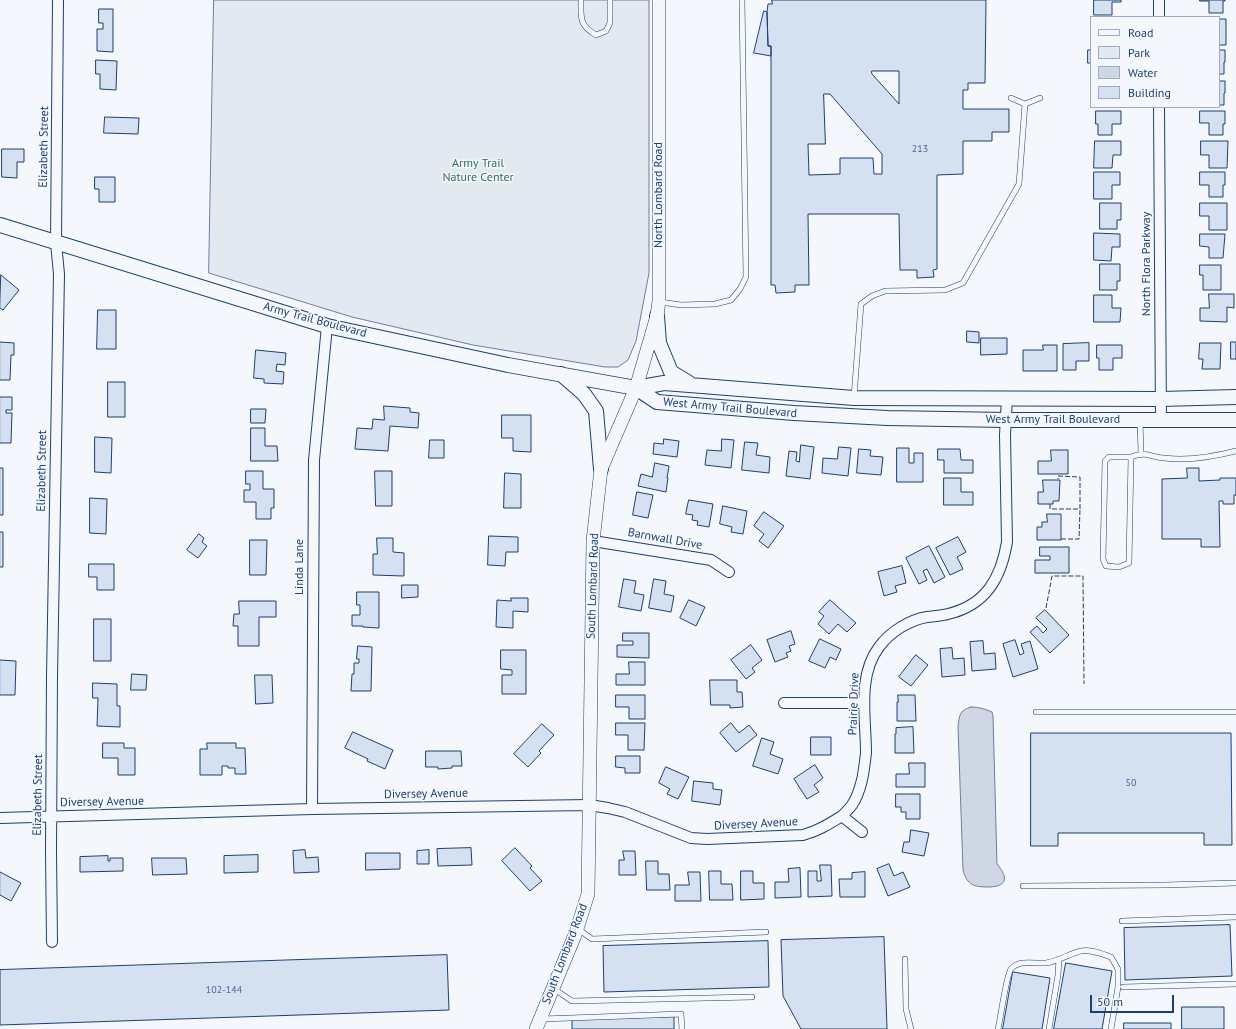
<!DOCTYPE html>
<style>
body{margin:0}
#map{position:relative;width:1236px;height:1029px;overflow:hidden;background:#f4f7fb;font-family:"PT Sans",sans-serif}
canvas{display:block}
.legend{position:absolute;left:1090px;top:16px;width:130px;height:92px;box-sizing:border-box;background:#f4f7fb;border:1px solid #9eadc5;margin:0;padding:5px 7px;list-style:none;font-size:12px;color:#1d3f73}
.legend li{display:flex;align-items:center;gap:8px;height:20px}
.legend b{width:20px;border:1px solid #9eadc5}
.scale{position:absolute;left:1090px;top:995px;width:84px;height:18px;box-sizing:border-box;border:2px solid #1d3f73;border-top:0;padding-left:5px;font-size:12px;line-height:14px;white-space:nowrap;color:#1d3f73;-webkit-text-stroke:3px #f4f7fb;paint-order:stroke}
</style>
<div id="map">
<canvas width="1236" height="1029"></canvas>
<ul class="legend">
<li><b style="height:5px;background:#f4f7fb"></b>Road</li>
<li><b style="height:11px;background:#e3e9f0"></b>Park</li>
<li><b style="height:11px;background:#cfd7e4"></b>Water</li>
<li><b style="height:11px;background:#d5e0f0"></b>Building</li>
</ul>
<div class="scale">50 m</div>
</div>
<script>
const ctx = document.querySelector('canvas').getContext('2d');
ctx.lineJoin = 'round';
function paint(path, color) { ctx.fillStyle = color; ctx.fill(path, 'evenodd'); }
function stroke(path, color, width, dash) { ctx.strokeStyle = color; ctx.lineWidth = width; ctx.lineCap = dash ? 'butt' : 'round'; ctx.setLineDash(dash || []); ctx.stroke(path); }
function label(font, color, halo, rows, align = 'center') {
  ctx.font = font + ' "PT Sans",sans-serif'; ctx.lineWidth = 3; ctx.setLineDash([]); ctx.textBaseline = 'middle'; ctx.strokeStyle = halo; ctx.fillStyle = color; for (const [text, x, y, turn = 0] of rows) {
    ctx.save(); ctx.translate(x, y); ctx.rotate((+turn || 0) * Math.PI / 180); ctx.textAlign = isNaN(turn) ? turn : align; if (halo) ctx.strokeText(text, 0, 0); ctx.fillText(text, 0, 0); ctx.restore();
  }
}
const green = new Path2D(`
 M214,0H649V273L636,341L628,360L618,367H605L473,345L352,317L209,273Z`);
const water = new Path2D(`
 M971,707C979,707 985,709 992,712L993,716L997,864C1007,876 1009,886 990,887C975,887 967,886 963,870L958,726C960,714 959,711 971,707Z`);
const building = new Path2D(`
 M772,0H986L985,83H968V90H963V109H1009V132H992V141H963V174L937,175V269L933,270L934,277L917,278V270H900L899,214H808L809,285H795V292L776,293L775,285H771V46H768L767,12L768,4H772ZM872,71H899V104L872,74ZM824,94H830L882,154V174H874L873,158H840V174L809,175L808,144H825Z
 M1094,0H1121V2H1112V15H1094Z
 M1200,0H1225V1H1223V13H1209V1H1200Z
 M99,9H113V52L97,51V29H103V23H99Z
 M764,11L767,12L768,46H771V56L754,53Z
 M1219,19H1226V45H1219Z
 M1088,50H1091V63H1088Z
 M1219,50H1225V62H1224V74H1219Z
 M96,60L117,61L116,90L100,89V74H96Z
 M1219,81H1225V93H1224V105H1219Z
 M1096,111H1121V124H1112V135H1098V124H1096Z
 M1200,111H1225V124H1223V135H1209V123H1200Z
 M105,117L139,118L138,134L104,133Z
 M1095,141H1121V155H1113L1112,168H1094Z
 M1201,141H1228L1227,168H1209V155H1201Z
 M2,149H24V162H17V178L2,177Z
 M1094,172H1120V185H1112V199H1094Z
 M1200,172H1225V185H1223V197H1209V185H1200Z
 M95,177H115V202H99V189H95Z
 M1100,203H1121V220H1117V229H1100Z
 M1200,203H1227V230H1209V216H1200Z
 M1094,233L1120,234V247H1112L1111,261L1094,260Z
 M1200,234H1225L1223,258H1209V247L1200,246Z
 M1100,264H1120V281H1117V290H1100Z
 M1200,265H1221V290H1203V275H1200Z
 M1,275L19,290L3,310L0,308Z
 M1209,294H1234V308L1227,307V322L1200,321V308H1209Z
 M1094,295H1112V308H1121L1120,322H1094Z
 M98,310H116V349H97Z
 M967,331L979,332V343L967,342Z
 M981,338H1007V354L981,355Z
 M0,342L14,343V355H11L10,380H0Z
 M1231,342H1236V359H1231Z
 M1089,343V361H1076V370H1063V344Z
 M1200,343H1221L1220,369H1202L1203,359H1199Z
 M1043,345H1057V371H1023V350H1043Z
 M1097,345H1122V358H1113V370H1099V358H1097Z
 M256,350L286,353L285,365L277,364L276,371L284,372L283,384L264,383V379L254,378Z
 M108,382H125V417H108Z
 M0,397H12V410H6V413H12L11,443H0Z
 M384,406L410,408V412L419,413L418,428L390,426L388,451L355,449L357,428L372,429L373,419L384,420Z
 M251,409H266L265,423H251Z
 M502,415H531V452L513,451V438H502Z
 M251,428H265V446H277L278,461H251Z
 M95,437L112,438L111,473L95,472Z
 M664,439L679,441L677,457L653,454L654,443L663,444Z
 M722,439L734,440L731,468L705,465L707,450L721,451Z
 M430,440H444V458H429Z
 M745,442L758,443L756,455L770,457L769,473L742,470Z
 M801,445L814,447L810,479L786,476L789,451L797,452L796,461L799,462Z
 M839,447L851,448L848,476L822,473L823,458L837,459Z
 M897,448H909V463H914V453H923V482H897Z
 M859,449L871,450L870,456L883,457L881,475L857,473Z
 M938,449H960L961,460H973V473H944V460H938Z
 M1051,450H1068V474H1038V461H1051Z
 M655,463L669,466L667,478H668L666,492L638,486L641,474L652,477Z
 M0,468H3V515H0Z
 M1187,468H1199V481L1220,480V478H1236V495H1234V504H1223V501H1219L1220,547H1201V539H1162V479L1187,478Z
 M246,471H263V489H274V508H271V519H256V502H244V490H250V484H246Z
 M375,471H392V506H376Z
 M505,473L521,474V508H504Z
 M944,478H961V492H973V505H944Z
 M1043,480H1060L1059,501H1053V504H1038V492H1043Z
 M637,492L653,495L648,518L633,515Z
 M90,498L107,499L106,534L90,533Z
 M689,500L713,504L709,527L697,525L698,521L692,520L693,515L686,514Z
 M723,506L747,511L743,534L731,532L732,527L720,524Z
 M764,512L784,526L768,548L759,541L764,534L754,526Z
 M1047,514H1061V540H1037V527H1042V522H1047Z
 M0,532H3V567H0Z
 M199,534L204,538L202,542L207,546L198,558L187,550Z
 M489,536L518,537V552H506L505,566L488,565Z
 M958,537L966,552L957,557L963,569L950,575L936,548Z
 M377,538H393V552L404,553V576L373,575V554H377Z
 M250,540H267L266,575H250Z
 M929,546L945,577L934,583L927,569L923,571L927,580L919,584L906,558Z
 M1040,547H1069V573H1035V560H1050V556H1040Z
 M89,564H114V590H97V577H89Z
 M902,566L906,583L895,586L897,592L884,596L878,572Z
 M624,579L636,581L634,593L644,595L641,611L619,607Z
 M654,579L666,581L664,594L674,596L671,612L649,608Z
 M402,585H418V597L402,598Z
 M357,592H379V628L363,627V626H352V615H360V605H357Z
 M511,598H528V612L513,611V628L496,627L497,600L511,601Z
 M689,600L705,607L696,626L680,618Z
 M830,600L856,623L847,632L838,624L829,634L818,624L824,616L819,612Z
 M239,601H276V617H259V646H238V626H233L234,614H239Z
 M1045,610L1069,635L1050,653L1030,632L1037,626L1043,633L1047,629L1036,618Z
 M94,619H111V661H94Z
 M791,631L795,644L789,646L791,651L786,653L788,657L775,662L767,640Z
 M623,633H649V658L617,657V645H633V641H623Z
 M820,639L841,649L836,660L830,657L825,668L809,661Z
 M1015,640L1020,655L1024,653L1021,644L1030,641L1038,669L1013,677L1003,644Z
 M983,641L984,654L995,653L996,669L972,671L970,642Z
 M751,645L762,660L752,668L755,672L746,679L731,660Z
 M358,646L372,647L371,691H351L352,674H354V663H359V659H357Z
 M952,648L953,659L964,658L965,675L942,677L940,649Z
 M501,650H526V694H502V675H512V670L501,669Z
 M916,655L928,665L911,686L899,677Z
 M0,660L16,661L15,695H0Z
 M629,662H645V685H616V674H629Z
 M132,674L147,675L146,690H131Z
 M255,675H272L273,703L256,704Z
 M710,680H737V692H742L743,707L730,708V705H711Z
 M93,683L117,684V706H120V727L97,726L98,698H93Z
 M616,695H645V719H629V707H616Z
 M898,695H915L916,721H897V702H898Z
 M616,723H645L644,750H628V735H616Z
 M731,723L739,733L749,725L757,735L736,752L720,733Z
 M542,724L554,735L539,751L541,753L528,767L514,754Z
 M913,727L914,753H895V734H896V728Z
 M353,732L393,750L385,769L367,761L368,759L345,748Z
 M1031,733H1231L1232,845H1204V833H1058V846H1031Z
 M811,737H831V755H811Z
 M762,738L774,742L770,754L783,759L778,774L753,766Z
 M103,743H124V748H135V775H118V758H103Z
 M207,743H236V748H245L246,774H235V768H228V766H222V775H200V749H207Z
 M426,751H461L462,766H452V768L438,769V767H426Z
 M616,756H640V773H625V768L616,767Z
 M909,763H925V787H896V774H909Z
 M815,765L823,778L814,785L819,792L807,799L794,779Z
 M666,767L689,777L678,799L667,794L670,789L659,783Z
 M694,781L713,783V789L722,790L720,805L692,801Z
 M896,794H920V819H906V812H901V807H896Z
 M911,830L929,833L924,856L902,852L904,842H909Z
 M471,848L472,865L438,866L437,849Z
 M515,848L532,866L530,868L542,881L530,891L502,861Z
 M305,850L306,858L318,857L319,872L294,873L293,851Z
 M429,850V864H417V851Z
 M623,851H635L636,875H619V860H624Z
 M366,853H400V869L366,870Z
 M258,855V872L224,873V856Z
 M108,856V861H110V858H123V871L80,872V857Z
 M152,858H186L187,874L153,875Z
 M646,861H658V874H669L670,890H647Z
 M889,864L894,876L903,872L910,887L888,896L877,869Z
 M820,865H831L832,896L808,897V871H817V881H821Z
 M800,868L801,897L775,898V882H789L788,869Z
 M709,871H721V884H732L733,900H710Z
 M741,871H753V883H764V899L741,900Z
 M0,872L21,883L11,901L0,895Z
 M688,872H700L701,901H675V885H689Z
 M865,872V897H840L839,879H852V873Z
 M1230,925L1232,976L1125,980L1124,928Z
 M884,937L887,1029H801L783,996L781,940Z
 M768,941L769,987L604,992L603,946Z
 M447,955L449,1010L0,1025V970Z
 M1066,963L1112,971L1102,1029H1054Z
 M1013,972L1050,978L1042,1029H1003Z
 M1182,1007H1224V1029H1182Z
 M674,1017V1029H572V1020Z
 M1124,1023H1171V1029H1124Z`);
const service = new Path2D(`
 M581,0C581,18 579,25 596,35L606,31L610,23V0
 M1025,104L1040,98
 M660,302L681,305L715,304L731,300L740,289L746,277L742,0
 M854,397L861,304L872,296L885,291L945,290L963,283L1019,184L1025,104L1011,98
 M1140,421L1141,453
 M1131,457H1109L1105,461L1103,559L1106,566L1119,567L1129,563L1131,457C1148,451 1149,457 1164,458C1188,461 1213,457 1236,451
 M1036,712H1236
 M1023,886L1165,885L1236,883
 M1122,921L1236,917
 M578,929L592,939L766,932
 M905,959L906,1009L911,1029
 M1123,987L1236,984
 M554,989L572,1001L752,997
 M542,1019L681,1014L682,1029
 M998,1029C1001,1017 1006,976 1011,969C1019,959 1036,964 1046,963C1059,961 1071,953 1081,951C1091,949 1102,954 1111,957L1118,969V987L1111,1029
 M1049,1029L1058,975L1059,959`);
const minor = new Path2D(`
 M1159,0V17
 M1159,107L1161,421
 M593,541L711,560L729,572
 M784,703H864
 M312,809L314,460L327,326
 M0,818L312,809L589,805L608,808L625,812L691,838L707,839L803,835C818,831 829,824 842,816
 M862,832L842,816C845,813 849,809 852,805C857,798 860,788 862,780C864,771 865,761 866,753C866,718 857,676 879,647C890,632 909,620 927,617C934,616 941,616 948,614C986,605 1001,578 1007,542L1005,435L1007,398
 M52,942L51,851L52,677L59,274L56,243L58,0`);
const tertiary = new Path2D(`
 M536,1029L575,935L588,894L593,541L601,469L636,388L657,316L659,301V0`);
const secondary = new Path2D(`
 M0,225L327,326L508,365L636,388L664,383L854,398L1161,399L1236,397
 M657,316L659,343L671,372L689,383
 M561,374L584,394L596,411L601,469
 M636,388L657,402L794,413L887,418L1006,420H1236`);
const fence = new Path2D(`
 M1050,504V509H1080V477L1058,476V479
 M1061,539H1079L1080,509
 M1046,608L1052,576H1083L1084,684`);
const numberNames = [
 ["213",920,149],
 ["50",1131,783],
 ["102-144",224,990]
];
const streetNames = [
 ["Elizabeth Street",44,147,-89],
 ["North Lombard Road",659,195,-90],
 ["North Flora Parkway",1147,264,-90],
 ["Army Trail Boulevard",315,320,15],
 ["West Army Trail Boulevard",730,408,5],
 ["West Army Trail Boulevard",1053,420],
 ["Elizabeth Street",42,471,-89],
 ["Barnwall Drive",665,539,10],
 ["Linda Lane",300,567,-90],
 ["South Lombard Road",593,586,-88],
 ["Prairie Drive",854,704,-88],
 ["Diversey Avenue",426,794,-1],
 ["Elizabeth Street",38,795,-89],
 ["Diversey Avenue",102,802,-1],
 ["Diversey Avenue",756,824,-3],
 ["South Lombard Road",565,954,-69]
];
const parkNames = [
 ["Army Trail",478,164],
 ["Nature Center",478,178]
];
paint(green, '#e3e9f0');
stroke(green, '#687fa3', 1);
paint(water, '#cfd7e4');
stroke(water, '#687fa3', 1);
paint(building, '#d5e0f0');
stroke(building, '#1d3f73', 1);
stroke(service, '#1d3f73', 6);
stroke(minor, '#1d3f73', 12);
stroke(tertiary, '#1d3f73', 14);
stroke(secondary, '#1d3f73', 16);
stroke(service, '#f4f7fb', 5);
stroke(minor, '#f4f7fb', 10);
stroke(tertiary, '#f4f7fb', 13);
stroke(secondary, '#f4f7fb', 14);
stroke(fence, '#1d3f73', 1, [5, 2]);
label('10px', '#4b6792', null, numberNames);
label('12px', '#1d3f73', '#f4f7fb', streetNames);
label('12px', '#2c6c60', '#f4f7fb', parkNames);
</script>
